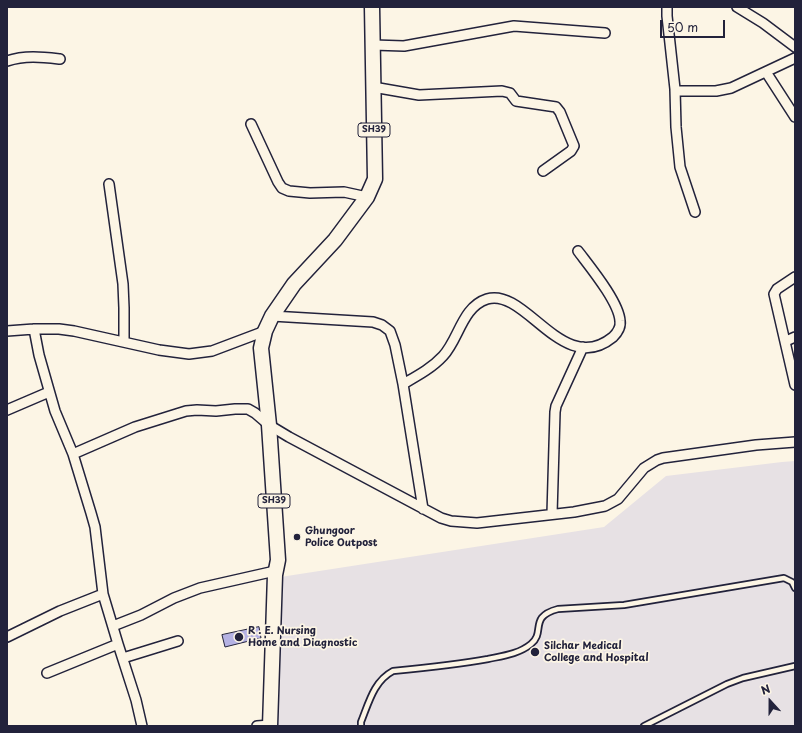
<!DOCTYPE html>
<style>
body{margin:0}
#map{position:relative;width:802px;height:733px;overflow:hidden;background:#fcf5e5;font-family:"Playpen Sans",sans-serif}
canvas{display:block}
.frame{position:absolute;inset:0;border:8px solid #22223b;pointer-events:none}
.north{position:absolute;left:750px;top:681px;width:40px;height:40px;-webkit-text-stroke:3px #fcf5e5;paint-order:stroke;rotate:339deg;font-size:11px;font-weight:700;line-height:16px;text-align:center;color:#22223b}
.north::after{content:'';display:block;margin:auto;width:14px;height:18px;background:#22223b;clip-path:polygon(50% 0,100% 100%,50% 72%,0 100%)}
.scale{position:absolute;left:660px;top:20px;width:65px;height:18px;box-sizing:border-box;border:2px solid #22223b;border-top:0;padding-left:5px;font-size:12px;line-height:14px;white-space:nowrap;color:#22223b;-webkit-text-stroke:3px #fcf5e5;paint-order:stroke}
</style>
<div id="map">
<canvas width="802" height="733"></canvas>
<div class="frame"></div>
<div class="north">N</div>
<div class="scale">50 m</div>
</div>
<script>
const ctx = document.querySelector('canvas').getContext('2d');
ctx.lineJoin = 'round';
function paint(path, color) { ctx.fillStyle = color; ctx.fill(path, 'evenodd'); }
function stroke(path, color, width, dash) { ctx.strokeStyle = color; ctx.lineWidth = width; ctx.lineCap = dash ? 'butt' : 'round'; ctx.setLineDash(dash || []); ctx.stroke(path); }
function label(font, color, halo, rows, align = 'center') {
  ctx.font = font + ' "Playpen Sans",sans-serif'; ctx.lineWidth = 3.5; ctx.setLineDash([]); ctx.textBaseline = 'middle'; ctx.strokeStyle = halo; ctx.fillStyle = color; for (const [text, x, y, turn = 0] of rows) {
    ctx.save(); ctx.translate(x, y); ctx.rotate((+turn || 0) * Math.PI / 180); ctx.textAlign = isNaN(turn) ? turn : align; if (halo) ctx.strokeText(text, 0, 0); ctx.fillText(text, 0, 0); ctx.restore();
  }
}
const built = new Path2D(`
 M795,461V726H276L274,578L604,527L666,476L782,462Z`);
const building = new Path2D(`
 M259,627L261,638L225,647L222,635Z`);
const service = new Path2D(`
 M361,726V722C369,702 374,681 393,671C425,668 456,665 488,659C502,656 519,654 531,644C546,632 528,617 558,609L624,605L784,578L792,582L795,588
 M644,726L727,684L743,678L795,666`);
const minor = new Path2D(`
 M667,7V16L675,89L676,127L680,167L695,212
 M737,7L763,23L795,47
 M373,45L404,46L514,26L605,33
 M7,61C25,55 42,57 60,59
 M766,72L795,117
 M373,87L419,95L502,91L510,93L516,101L556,107L560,112L574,146L571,151L543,171
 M675,91H716L731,88L795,58
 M251,124L278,182L282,188L289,191L310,193L344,192L367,197
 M109,184L123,284L124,308V341
 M795,277L777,289L774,294L795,385
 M272,316L373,322L382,325L390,331L395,345L403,384L423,509
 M34,329L39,355L55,411L73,454L91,513L95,527L103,594L118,644L136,700L142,726
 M7,331L34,329H59L74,331L159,350L189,354L212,351L265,331
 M786,341L795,337
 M403,384C417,376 432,368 443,356C459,339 462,307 487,299C526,287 563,378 613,337C617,333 621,327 620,321C619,302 590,267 578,251
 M7,410L49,392
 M73,454L135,427L186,411L197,410L216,411L235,409H248L255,413L269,425L289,437L441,518L451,521L477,523L574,512L605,506L618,499L644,468L657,460L663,458L756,445L795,442
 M552,514L555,412L556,406L583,347
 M113,626L141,615L174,598L200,588L275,571
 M7,637L60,611L103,594
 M123,658L178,641
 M47,673L118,644
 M257,726L270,725`);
const primary = new Path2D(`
 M270,726L275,575L278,560L269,425L261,348L265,331L272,316L294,284L335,240L367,197L375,179L372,7`);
const markers = [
 [297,537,4,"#22223b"],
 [239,637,5,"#22223b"],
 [535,652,5,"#22223b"]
];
const shields = [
 [374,130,32],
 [274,501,32]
];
const shieldNames = [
 ["SH39",374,130],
 ["SH39",274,501]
];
const poiNames = [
 ["Ghungoor",305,531],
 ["Police Outpost",305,543],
 ["R . E. Nursing",248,631],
 ["Home and Diagnostic",248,643],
 ["Silchar Medical",544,646],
 ["College and Hospital",544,658]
];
paint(built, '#e7e1e4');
paint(building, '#b5b2e3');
stroke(building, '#22223b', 1);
stroke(service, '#22223b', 8);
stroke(minor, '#22223b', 12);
stroke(primary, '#22223b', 17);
stroke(service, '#fcf5e5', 4.5);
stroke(minor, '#fcf5e5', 9);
stroke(primary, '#fcf5e5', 14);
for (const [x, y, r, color] of markers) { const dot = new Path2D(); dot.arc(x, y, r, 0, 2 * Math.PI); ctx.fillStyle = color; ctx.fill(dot); stroke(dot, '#fcf5e5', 1.5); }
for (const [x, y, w] of shields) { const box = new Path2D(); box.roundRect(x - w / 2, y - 7, w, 14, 3); ctx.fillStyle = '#fcf5e5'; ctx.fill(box); stroke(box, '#22223b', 1); }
label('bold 9px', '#22223b', null, shieldNames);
label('bold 10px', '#22223b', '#fcf5e5', poiNames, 'left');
</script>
